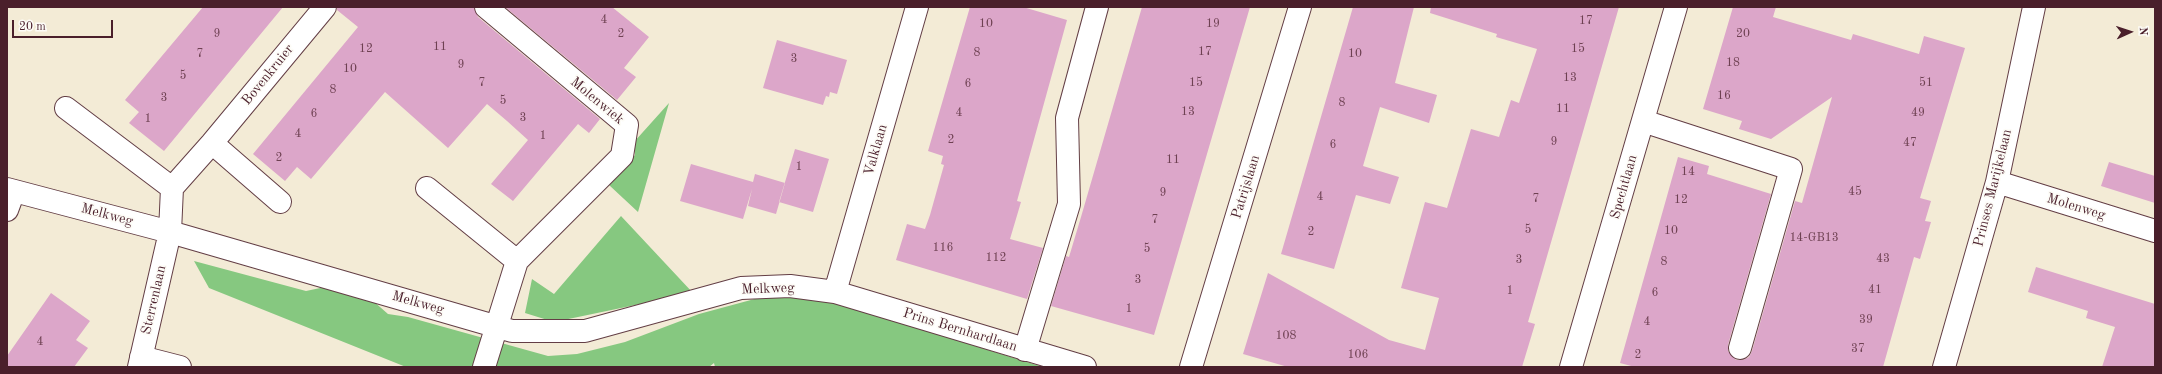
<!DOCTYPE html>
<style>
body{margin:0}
#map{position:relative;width:2162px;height:374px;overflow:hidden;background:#f3ebd6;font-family:"Old Standard TT",serif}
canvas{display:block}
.frame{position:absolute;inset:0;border:8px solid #4a1f2b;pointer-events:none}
.north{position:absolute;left:2110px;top:12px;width:40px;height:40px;-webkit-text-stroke:3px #fdfcf7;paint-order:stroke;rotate:87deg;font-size:11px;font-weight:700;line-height:16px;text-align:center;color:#4a1f2b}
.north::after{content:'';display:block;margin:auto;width:14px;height:18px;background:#4a1f2b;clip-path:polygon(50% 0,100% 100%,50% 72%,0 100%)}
.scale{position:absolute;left:12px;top:20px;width:101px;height:18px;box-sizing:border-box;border:2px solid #4a1f2b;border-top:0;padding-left:5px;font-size:12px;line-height:14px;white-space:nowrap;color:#4a1f2b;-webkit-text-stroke:3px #fdfcf7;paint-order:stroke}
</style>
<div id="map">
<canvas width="2162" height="374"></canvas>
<div class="frame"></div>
<div class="north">N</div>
<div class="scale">20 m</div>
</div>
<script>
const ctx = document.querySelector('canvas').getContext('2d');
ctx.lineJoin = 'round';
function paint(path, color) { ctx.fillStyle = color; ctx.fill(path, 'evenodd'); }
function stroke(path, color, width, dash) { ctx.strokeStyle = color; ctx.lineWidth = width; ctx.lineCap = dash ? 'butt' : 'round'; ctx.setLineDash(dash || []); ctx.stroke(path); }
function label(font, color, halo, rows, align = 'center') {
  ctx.font = font + ' "Old Standard TT",serif'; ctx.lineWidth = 3.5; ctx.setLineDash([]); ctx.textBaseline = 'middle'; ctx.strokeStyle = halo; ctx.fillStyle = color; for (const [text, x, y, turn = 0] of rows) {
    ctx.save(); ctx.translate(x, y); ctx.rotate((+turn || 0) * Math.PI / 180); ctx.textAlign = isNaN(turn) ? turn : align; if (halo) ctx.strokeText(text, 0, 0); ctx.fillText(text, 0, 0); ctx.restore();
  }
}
const green = new Path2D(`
 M669,103L638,212L609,185L635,155L634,142Z
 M621,216L693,293L554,322L525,313L532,279L554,294Z
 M194,261L306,291L325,287L372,300L388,314L408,317L548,356L577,354L625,342L699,314L762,297H799L843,305L1043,367H715L714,363L709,367H406L209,288Z`);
const building = new Path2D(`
 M203,7H283L164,151L129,123L139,112L125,100Z
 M337,7H474L478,17L600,119L589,133L578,124L513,201L491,184L528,140L507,121L487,104L448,148L385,92L311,179L297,167L285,181L253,154L358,27L337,10Z
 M505,7H612L649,37L624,68L636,77L617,100Z
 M970,7H1023L1067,20L1017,201L1021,202L1010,239L1043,248L1027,299L896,260L907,224L925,229L930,215L944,165L941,164L943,156L928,151Z
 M1142,7H1250L1154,335L1051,306L1066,256L1069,257L1081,217Z
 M1353,7H1414L1395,83L1437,95L1429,123L1380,107L1363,166L1399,177L1390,204L1356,195L1334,269L1281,254Z
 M1431,7H1619L1528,322L1535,324L1522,367H1288L1243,354L1268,273L1389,340L1425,350L1439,298L1401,288L1425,202L1447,208L1471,129L1499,137L1511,100L1519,103L1537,49L1496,37L1497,34L1430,13Z
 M1733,7H1776L1773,17L1851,40L1853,34L1919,54L1924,36L1965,48L1920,198L1931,201L1925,221L1931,222L1920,259L1914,257L1883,367H1635L1620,363L1678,157L1709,166L1707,174L1771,194L1728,345V351L1736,360H1743L1749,357L1752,351L1795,201L1802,203L1832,97L1771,139L1739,129L1742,121L1703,109Z
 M777,40L847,60L837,94L830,92L829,97L826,96L823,105L763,88Z
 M795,149L829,159L813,212L779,202Z
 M2109,162L2155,176V203L2101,186Z
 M691,164L753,182L755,174L785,183L776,214L748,206L752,189L743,219L680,201Z
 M2036,267L2155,304V367H2102L2115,327L2086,318L2088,311L2028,292Z
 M51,293L90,321L76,340L88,348L74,367H7V356Z`);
const minor = new Path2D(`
 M66,108L172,188
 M1643,121L1791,169L1740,348
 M212,143L280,202
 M1997,182L2155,231
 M427,188L517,261
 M7,189L170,232L512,331H585L741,288L790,286L835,292L1085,367
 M7,210L14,191
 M835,292L917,7
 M1025,350L1069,204L1067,118L1097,7
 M141,357L180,367
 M139,367L170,232L172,188L212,143L325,7
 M484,367L517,261L622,156L627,125L486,7
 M1191,367L1300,7
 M1571,367L1676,7
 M1944,367L1997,182L2034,7`);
const numberNames = [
 ["4",604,20],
 ["17",1586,21],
 ["10",986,24],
 ["19",1213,24],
 ["9",217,34],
 ["2",621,34],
 ["20",1743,34],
 ["11",440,47],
 ["12",366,49],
 ["15",1578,49],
 ["17",1205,52],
 ["8",977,53],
 ["7",200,54],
 ["10",1355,54],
 ["3",794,59],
 ["18",1733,63],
 ["9",461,65],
 ["10",350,69],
 ["5",183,76],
 ["13",1570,78],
 ["7",482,83],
 ["15",1196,83],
 ["51",1926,83],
 ["6",968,84],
 ["8",333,90],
 ["16",1724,96],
 ["3",164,98],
 ["5",503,101],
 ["8",1342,103],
 ["11",1563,109],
 ["13",1188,112],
 ["4",959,113],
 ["49",1918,113],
 ["6",314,114],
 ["3",523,118],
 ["1",148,119],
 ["4",298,134],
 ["1",543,136],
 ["2",951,140],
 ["9",1554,142],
 ["47",1910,143],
 ["6",1333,145],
 ["2",279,158],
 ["11",1173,160],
 ["1",799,167],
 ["14",1688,172],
 ["45",1855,192],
 ["9",1163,193],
 ["4",1320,197],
 ["7",1536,199],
 ["12",1681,200],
 ["7",1155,220],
 ["5",1528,230],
 ["10",1671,231],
 ["2",1311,232],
 ["14-GB13",1814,238],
 ["116",943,248],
 ["5",1147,249],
 ["112",996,258],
 ["43",1883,259],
 ["3",1519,260],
 ["8",1664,262],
 ["3",1138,280],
 ["41",1875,290],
 ["1",1510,291],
 ["6",1655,293],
 ["1",1129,309],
 ["39",1866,320],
 ["4",1647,322],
 ["108",1286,336],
 ["4",40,342],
 ["37",1858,349],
 ["106",1358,355],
 ["2",1638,355]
];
const streetNames = [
 ["Bovenkruier",268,75,-51],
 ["Molenwiek",597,101,40],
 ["Valklaan",876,150,-74],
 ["Patrijslaan",1246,187,-73],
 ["Spechtlaan",1624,187,-74],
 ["Prinses Marijkelaan",1993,188,-76],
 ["Molenweg",2076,207,17],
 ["Melkweg",107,215,15],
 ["Melkweg",768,289,-2],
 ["Sterrenlaan",154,300,-77],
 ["Melkweg",418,303,16],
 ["Prins Bernhardlaan",960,330,17]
];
paint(green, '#86c880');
paint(building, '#dca6c9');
stroke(minor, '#633e45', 24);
stroke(minor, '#fff', 22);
label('12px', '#6e4152', null, numberNames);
label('14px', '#4a1f2b', '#fdfcf7', streetNames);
</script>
